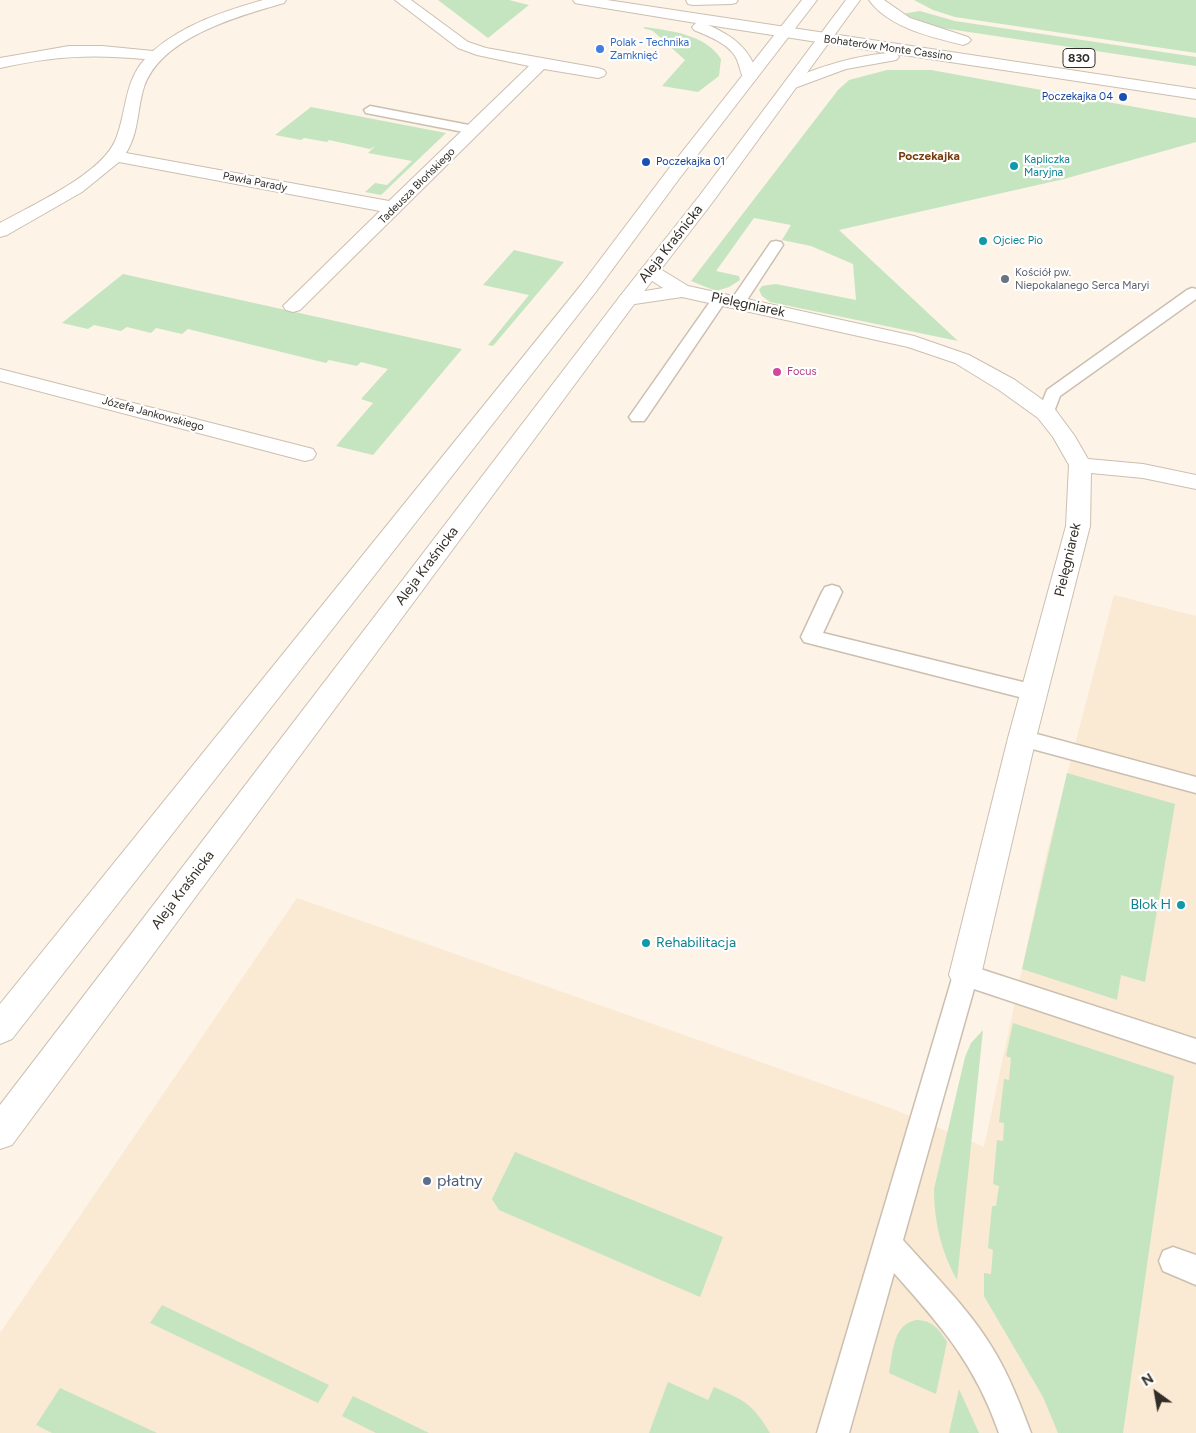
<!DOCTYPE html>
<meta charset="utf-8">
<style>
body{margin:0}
#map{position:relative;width:1196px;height:1433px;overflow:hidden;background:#fdf3e6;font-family:Figtree,sans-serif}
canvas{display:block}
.north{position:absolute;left:1131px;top:1368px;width:50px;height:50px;-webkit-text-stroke:4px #fff;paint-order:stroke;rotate:328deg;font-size:14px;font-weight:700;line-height:20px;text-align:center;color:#322d27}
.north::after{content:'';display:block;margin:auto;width:18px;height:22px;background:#322d27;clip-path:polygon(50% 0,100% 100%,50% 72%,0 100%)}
</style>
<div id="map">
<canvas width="1196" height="1433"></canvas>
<div class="north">N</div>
</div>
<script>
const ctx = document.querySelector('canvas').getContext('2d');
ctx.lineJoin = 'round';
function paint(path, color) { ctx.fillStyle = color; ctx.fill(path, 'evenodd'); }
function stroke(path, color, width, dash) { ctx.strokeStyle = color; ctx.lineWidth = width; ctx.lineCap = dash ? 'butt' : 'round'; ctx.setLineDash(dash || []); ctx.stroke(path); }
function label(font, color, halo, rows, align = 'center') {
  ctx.font = font + ' Figtree,sans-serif'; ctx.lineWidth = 4.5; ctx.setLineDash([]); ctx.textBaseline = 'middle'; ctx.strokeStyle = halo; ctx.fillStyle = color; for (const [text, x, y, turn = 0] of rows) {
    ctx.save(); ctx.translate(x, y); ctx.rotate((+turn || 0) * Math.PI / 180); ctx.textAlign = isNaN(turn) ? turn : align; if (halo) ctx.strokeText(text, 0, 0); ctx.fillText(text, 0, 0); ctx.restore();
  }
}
const built = new Path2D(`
 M1114,595L1196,616V1433H0V1333L297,898L893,1109L984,1147L1047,852Z`);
const green = new Path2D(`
 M438,0H509L529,5L488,38Z
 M914,0H1196V53L955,17L933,10Z
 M920,11L955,21L1196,57V66L942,28L901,14Z
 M645,27C671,31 705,34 721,59L719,76L698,92L662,86L685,60L653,31L643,28Z
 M887,70H931L1196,118V142L1064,179L839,230L958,341L770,302L762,296L759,290L762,286L776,284L856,300L853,264L811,246L782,240L791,225L754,218L716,271L739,276L740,280L729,287L716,291L691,281L838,90L849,80Z
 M311,107L446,133L381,195L365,192L375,183L387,185L412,161L368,153L375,146L370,149L329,140L327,142L304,138L301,140L275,135Z
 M514,250L564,262L493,346L488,345L529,295L483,285Z
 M123,274L462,349L373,455L336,446L373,403L361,399L388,369L361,362L357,366L329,360L326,363L188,329L182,334L156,328L151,333L127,327L121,331L94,325L88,329L62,323Z
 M1067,773L1175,804L1145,982L1121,975L1117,1000L1022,969Z
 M1013,1023L1174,1076L1123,1433H1058L1043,1397L984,1296V1273L991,1274L993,1250L988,1248L992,1206H996L999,1186L993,1184L997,1140L1003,1141L1004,1123L999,1122L1004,1079L1009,1080L1011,1058L1006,1056Z
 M983,1030L957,1280C941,1252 934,1221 934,1189L965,1057L971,1043Z
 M515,1152L723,1237L700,1297L499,1210L492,1199Z
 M162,1305L329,1385L318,1403L150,1323Z
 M916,1320C932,1320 939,1329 947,1342L936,1394L889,1373C893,1354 892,1325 916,1320Z
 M668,1382L708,1400L714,1387C745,1401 752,1403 770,1433H649Z
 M60,1388L157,1433H52L36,1425Z
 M959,1389L979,1433H949Z
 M353,1396L429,1433H376L342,1416Z`);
const service = new Path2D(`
 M370,106L474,126L480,130L474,134L366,113L364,110Z
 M776,241L781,242L783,245L745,303L742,306H732L729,303L771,242Z
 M1192,288L1196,289V299L1060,396L1052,417H1040L1038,413L1047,390L1187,290Z
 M719,294L724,296L727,299L647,417L644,421H632L629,417L714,296Z
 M832,585L839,587L842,592L823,633L1035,685L1042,688L1045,693L1042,698L1035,701L804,642L801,637L822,592L825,587Z
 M1022,730L1196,777V793L1014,744L1011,738L1014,732Z
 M965,964L1196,1039V1063L974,989L903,1240C934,1275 969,1309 993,1349C1009,1375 1020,1404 1031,1433H999C975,1364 942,1327 894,1273L849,1433H817L953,975L956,967Z
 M1173,1247L1196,1255V1285L1163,1271L1159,1261L1163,1251Z`);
const minor = new Path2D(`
 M263,0H286L284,3C239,16 161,37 144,87C137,109 139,133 126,153L389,201L529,66L477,55L458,48L395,0H411L468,42L486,48L598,68L604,70L606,73L604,76L598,78L544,69L300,310L293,312L286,310L283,306L380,211L119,162L82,192L7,235L0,237V223C32,205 100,175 115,141C127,114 123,83 145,59C90,54 54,56 0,68V58L69,46H102L153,51C184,24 225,11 263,0Z
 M650,265L657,267L688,286L914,336L969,355L1015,380L1054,408L1074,435L1088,459L1143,464L1196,475V489L1143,478L1091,473L1090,526L1036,738L981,975L976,985L965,989L954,985L949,975L1008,738L1066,526L1069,465L1053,437L1038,418L999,390L955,363L908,347L682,297L628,305L621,303L618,299L621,295L663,288L643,275L640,271L643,267Z
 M0,369L313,449L316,454L313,459L305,461L0,381Z`);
const secondary = new Path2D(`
 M802,0H817L679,179L595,293L12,1039L0,1044V1004L581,285L667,171Z
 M846,0H860L712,203L635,303L12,1145L0,1149V1105L621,295L700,195Z`);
const primary = new Path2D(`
 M573,0H607L1196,89V99L897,54L899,57L896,60L846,69L792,89L786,87L784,84L786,81C819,67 852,56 888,53L708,25C733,36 750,48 758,76L756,79H744C740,73 740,64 735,56C727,43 708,36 694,30L692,27L696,23L580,4L575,3Z
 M686,0H738L736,3L731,4L693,5L688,4Z
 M869,0H884L910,18L968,37L971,40L968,43L963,45C932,37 889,28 869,0Z`);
const markers = [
 [600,49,5,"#3f7fe0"],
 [1123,97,5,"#1a4fb4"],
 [646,162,5,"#1a4fb4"],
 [1014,166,5,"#0f9aa8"],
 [983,241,5,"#0f9aa8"],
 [1005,279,5,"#6b7280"],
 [777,372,5,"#d1479c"],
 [1181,905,5,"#0f9aa8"],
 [646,943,5,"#0f9aa8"],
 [427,1181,5,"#5c6f8a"]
];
const farShopnames = [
 ["Polak - Technika",610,43],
 ["Zamknięć",610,56]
];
const farStreetnames = [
 ["Bohaterów Monte Cassino",888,48,8],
 ["Pawła Parady",255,182,11],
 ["Tadeusza Błońskiego",417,186,-45],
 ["Józefa Jankowskiego",153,414,15]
];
const farTransitnames = [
 ["Poczekajka 04",1113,97],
 ["Poczekajka 01",656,162,"left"]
];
const farCulturenames = [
 ["Kapliczka",1024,160],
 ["Maryjna",1024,173],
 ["Ojciec Pio",993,241]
];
const farWorshipnames = [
 ["Kościół pw.",1015,273],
 ["Niepokalanego Serca Maryi",1015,286]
];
const farHotelnames = [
 ["Focus",787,372]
];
const shields = [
 [1079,58,32]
];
const shieldNames = [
 ["830",1079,58]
];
const farNeighbourhoodnames = [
 ["Poczekajka",929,156]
];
const streetNames = [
 ["Aleja Kraśnicka",671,244,-52],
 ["Pielęgniarek",748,305,12],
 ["Pielęgniarek",1068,560,-77],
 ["Aleja Kraśnicka",427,566,-53],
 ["Aleja Kraśnicka",183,890,-53]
];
const cultureNames = [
 ["Blok H",1171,905],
 ["Rehabilitacja",656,943,"left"]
];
const nearServicenames = [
 ["płatny",437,1181]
];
paint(built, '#fae9d3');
paint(green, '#c5e5c1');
stroke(service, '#cbbfb0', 3);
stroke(minor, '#cbbfb0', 2);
stroke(secondary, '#cbbfb0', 2);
stroke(primary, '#cbbfb0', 2);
paint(service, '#fff');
paint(minor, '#fff');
paint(secondary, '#fff');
paint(primary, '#fff');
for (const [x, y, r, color] of markers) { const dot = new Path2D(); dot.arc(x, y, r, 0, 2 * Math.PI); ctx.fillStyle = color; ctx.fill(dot); stroke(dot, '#fff', 2); }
label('11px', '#366cbe', '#fff', farShopnames, 'left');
label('11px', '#322d27', '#fff', farStreetnames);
label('11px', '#164399', '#fff', farTransitnames, 'right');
label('11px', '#0d838f', '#fff', farCulturenames, 'left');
label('11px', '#5b616d', '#fff', farWorshipnames, 'left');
label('11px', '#b23c85', '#fff', farHotelnames, 'left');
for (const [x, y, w] of shields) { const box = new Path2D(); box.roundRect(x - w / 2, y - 9.5, w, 19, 4); ctx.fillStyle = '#fff'; ctx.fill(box); stroke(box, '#322d27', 1); }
label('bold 12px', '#322d27', null, shieldNames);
label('bold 12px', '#793d0f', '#fff', farNeighbourhoodnames);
label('14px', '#322d27', '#fff', streetNames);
label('14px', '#0d838f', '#fff', cultureNames, 'right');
label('16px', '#4e5e75', '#fff', nearServicenames, 'left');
</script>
